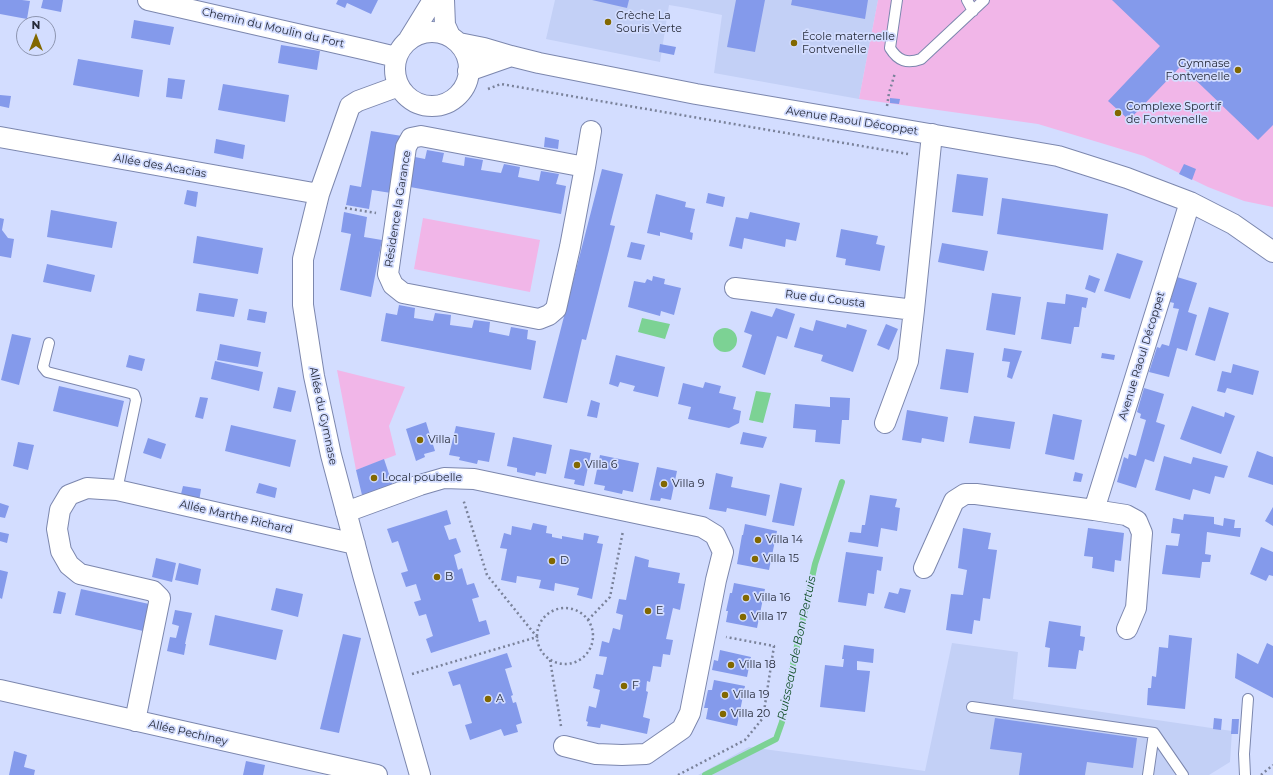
<!DOCTYPE html>
<meta charset="utf-8">
<style>
body{margin:0}
#map{position:relative;width:1273px;height:775px;overflow:hidden;background:#d3ddff;font-family:Montserrat,sans-serif}
canvas{display:block}
.north{position:absolute;left:16px;top:16px;width:40px;height:40px;box-sizing:border-box;background:#d3ddff;border:1px solid #8d95b0;border-radius:50%;rotate:0deg;font-size:11px;font-weight:700;line-height:16px;text-align:center;color:#252a39}
.north::after{content:'';display:block;margin:auto;width:14px;height:18px;background:#826800;clip-path:polygon(50% 0,100% 100%,50% 72%,0 100%)}
</style>
<div id="map">
<canvas width="1273" height="775"></canvas>
<div class="north">N</div>
</div>
<script>
const ctx = document.querySelector('canvas').getContext('2d');
ctx.lineJoin = 'round';
function paint(path, color) { ctx.fillStyle = color; ctx.fill(path, 'evenodd'); }
function stroke(path, color, width, dash) { ctx.strokeStyle = color; ctx.lineWidth = width; ctx.lineCap = dash ? 'butt' : 'round'; ctx.setLineDash(dash || []); ctx.stroke(path); }
function label(font, color, halo, rows, align = 'center') {
  ctx.font = font + ' Montserrat,sans-serif'; ctx.lineWidth = 3.5; ctx.setLineDash([]); ctx.textBaseline = 'middle'; ctx.strokeStyle = halo; ctx.fillStyle = color; for (const [text, x, y, turn = 0] of rows) {
    ctx.save(); ctx.translate(x, y); ctx.rotate((+turn || 0) * Math.PI / 180); ctx.textAlign = isNaN(turn) ? turn : align; if (halo) ctx.strokeText(text, 0, 0); ctx.fillText(text, 0, 0); ctx.restore();
  }
}
const built = new Path2D(`
 M555,0H878L859,99L714,73L722,15L687,8L669,5L660,62L546,39Z
 M952,643L1018,652L1013,699L1232,731L1230,762L1209,775H698L749,747L925,771Z`);
const green = new Path2D(`
 M878,0H1273V207L1244,201L1208,187L1144,156L1038,124L859,99Z
 M423,218L540,240L530,292L414,269Z
 M337,370L405,387L389,426L396,455L356,470Z`);
const water = new Path2D(`
 M642,318L670,324L665,339L638,332Z
 M713 340a12 12 0 1 1 24 0a12 12 0 1 1-24 0Z
 M756,391L771,393L763,423L749,420Z`);
const stream = new Path2D(`
 M705,775L776,739L782,722L790,678L815,564L842,482`);
const building = new Path2D(`
 M0,0H22L30,1L27,19L0,14Z
 M43,0H63L61,12L41,8Z
 M338,0H378L371,14L347,3L345,8L336,4Z
 M592,0H629L627,8Z
 M736,0H765L755,52L727,47Z
 M792,0H868L865,19L791,5Z
 M1112,0H1273V125L1258,140L1181,66L1129,120L1108,101L1160,46Z
 M134,20L174,27L170,45L131,38Z
 M660,44L676,47L674,55L659,52Z
 M281,45L320,51L317,70L278,63Z
 M78,59L143,70L139,97L73,85Z
 M168,78L185,80L182,99L166,97Z
 M223,84L289,95L285,122L218,110Z
 M0,95L11,96L9,108L0,106Z
 M890,98L900,99L899,104L890,103Z
 M371,131L402,136L391,193L372,190L369,209L346,205L350,185L361,187Z
 M545,137L559,140L558,149L544,147Z
 M216,139L245,145L243,159L214,153Z
 M427,150L444,153L442,162L464,166L465,157L483,160L481,170L501,173L504,164L520,167L518,177L539,181L541,171L559,174L556,184L566,186L561,214L410,187L415,157L425,159Z
 M1184,164L1196,169L1192,180L1179,174Z
 M602,169L623,174L610,225L615,226L609,250L586,340L582,339L567,403L543,398Z
 M957,174L988,178L983,216L952,212Z
 M187,190L198,192L196,207L184,204Z
 M708,193L725,197L723,207L706,203Z
 M656,194L686,202L685,207L695,209L690,232L693,233L692,240L660,232V236L647,233Z
 M1002,198L1108,214L1103,250L997,234Z
 M51,210L117,222L112,248L47,237Z
 M344,212L367,217L364,237L382,240L371,297L340,290L351,234L341,232Z
 M750,212L800,223L796,241L786,239L785,247L744,238L742,249L729,246L736,217L748,219Z
 M0,218L4,219L2,230L8,238L14,239L11,258L0,256Z
 M841,229L878,236L876,244L885,246L880,271L845,265L846,259L836,257Z
 M197,236L263,248L258,274L193,263Z
 M631,242L645,245L641,260L627,257Z
 M942,243L988,251L984,271L938,262Z
 M1117,253L1143,261L1130,299L1104,291Z
 M47,264L95,275L91,292L43,282Z
 M1089,275L1100,279L1095,293L1085,289Z
 M653,276L665,279L664,284L681,288L674,315L661,311L660,316L628,307L634,281L645,283L647,279L652,281Z
 M1177,277L1197,283L1188,312L1197,315L1187,351L1177,348L1169,377L1149,372L1157,347L1160,348L1162,344L1169,346L1179,309L1173,308L1174,303L1170,302Z
 M199,293L238,299L234,317L196,311Z
 M992,293L1021,297L1015,335L986,330Z
 M1066,294L1088,298L1086,308L1082,307L1079,327H1074L1071,344L1041,339L1047,302L1065,304Z
 M399,305L415,308L414,318L433,321L435,313L451,315L450,325L472,328L474,320L490,322L489,332L509,336L511,327L528,330L527,339L536,341L531,370L381,341L386,313L397,315Z
 M1209,307L1229,313L1215,361L1195,355Z
 M776,308L795,314L787,339L777,336L765,375L742,367L752,335L744,332L751,311L772,317Z
 M249,309L267,312L265,323L247,320Z
 M816,320L846,328L847,324L867,330L853,372L821,361L823,355L794,347L800,327L813,331Z
 M886,324L898,329L889,350L877,345Z
 M12,334L31,338L19,385L1,380Z
 M220,344L261,352L258,367L217,360Z
 M1004,348L1022,351L1012,379L1007,377L1010,362L1002,361Z
 M946,349L974,353L968,393L940,389Z
 M1102,353L1115,355L1114,360L1101,358Z
 M129,355L145,359L142,371L126,367Z
 M616,355L665,367L658,397L633,391L635,386L620,382L618,387L609,384Z
 M215,361L263,372L259,391L211,379Z
 M1233,364L1259,371L1253,395L1227,388L1225,393L1217,391L1222,371L1231,373Z
 M705,382L721,386L719,393L736,397L733,409L741,411L739,423L729,428L688,419L691,407L678,404L683,383L703,388Z
 M59,386L124,401L118,427L53,411Z
 M278,387L296,391L291,412L273,408Z
 M1144,388L1164,394L1156,422L1165,425L1154,462L1145,459L1136,488L1117,482L1124,457L1128,459L1129,454L1136,456L1146,420L1140,418L1141,414L1137,412Z
 M200,397L208,398L203,419L195,417Z
 M830,397L850,398L849,420H842L840,444L815,442L816,430L793,428L795,404L830,407Z
 M591,400L600,403L597,418L587,416Z
 M1192,406L1224,417L1225,412L1235,416L1221,454L1180,439Z
 M907,410L948,417L944,442L922,438L921,443L902,440Z
 M1053,414L1082,420L1074,460L1045,454Z
 M974,416L1015,422L1010,449L969,443Z
 M426,422L435,451L424,454L425,457L416,461L406,429Z
 M231,425L296,440L290,467L225,451Z
 M456,426L495,433L489,462L478,460L477,464L459,460L460,457L449,455Z
 M743,432L767,437L763,448L740,444Z
 M513,437L552,445L546,474L536,472L535,476L517,472V468L507,466Z
 M148,438L166,444L161,459L143,453Z
 M18,442L34,445L28,470L13,466Z
 M570,449L591,453L584,486L574,484L575,480L564,478Z
 M1257,451L1273,457V485L1248,477Z
 M600,455L639,463L633,492L623,490L622,494L604,490L605,486L594,484Z
 M1164,456L1191,464L1193,457L1228,466L1224,478L1215,476L1210,494L1193,489L1190,500L1155,490Z
 M384,459L393,486L362,495L356,470Z
 M657,467L677,471L671,500L661,498L660,501L650,500Z
 M1075,472L1083,474L1081,482L1073,481Z
 M716,473L733,477L731,487L770,495L766,516L727,508L726,512L709,509Z
 M259,483L277,488L275,498L256,493Z
 M780,483L802,488L794,526L772,522Z
 M183,486L201,489L199,502L180,498Z
 M870,495L897,499L895,507L900,508L897,531L881,528L878,547L848,542L850,532L861,533L862,525H865Z
 M0,503L9,506L5,518L0,517Z
 M1273,507V526L1265,521Z
 M447,510L451,524L444,526L449,540L456,538L461,552L454,555L458,570L462,568L467,585L474,583L479,597L472,599L479,622L486,620L490,634L431,653L426,639L433,636L426,614L419,616L414,602L421,600L416,584L406,587L401,573L408,571L398,541L392,543L387,529Z
 M1184,514L1214,517V524L1223,526L1224,518L1235,520L1234,528H1241L1240,537L1207,532L1205,554L1211,555L1210,562H1202L1200,578L1162,574L1166,545L1178,546L1180,534L1171,533L1173,518L1183,520Z
 M533,523L547,526L546,533L552,534V537L562,539V536L583,540L584,533L599,536L597,543L603,544L592,599L577,595L579,588L555,583L554,591L539,588L541,580L517,576L516,583L501,580L507,549L500,548L504,533L511,535L512,526L531,530Z
 M745,524L777,531L769,570L737,564L742,535H743Z
 M963,528L991,533L988,549L997,550L990,599L983,598L980,621L974,620L972,634L946,630L951,594L963,595L967,570L958,568Z
 M1088,528L1124,533L1121,561L1115,560L1114,572L1092,568L1093,557L1084,556Z
 M0,532L9,534L7,543L0,541Z
 M1261,547L1273,552V576L1269,575L1266,581L1250,574Z
 M846,552L883,557L881,571L877,570L874,594L868,593L866,606L838,602Z
 M635,556L649,560L648,567L680,573L678,583L685,584L680,610L673,608L666,639L673,640L670,655L663,654L661,667L653,666L650,682L647,681L646,691L648,692L643,717L650,719L647,734L601,724L600,728L587,726L588,722L586,721L589,706L596,708L600,690L593,688L596,674L603,675L607,657L599,656L602,641L609,643L613,628L620,630L623,615L616,613L619,599L626,600Z
 M156,558L176,563L172,582L152,577Z
 M179,563L201,569L198,585L175,580Z
 M0,570L8,572L2,599L0,598Z
 M734,583L765,589L757,628L726,622L728,611H726L730,593H732Z
 M276,588L303,594L298,617L271,610Z
 M900,588L911,590L905,613L884,608L889,592L898,594Z
 M81,589L149,604L143,631L75,615Z
 M58,591L66,593L61,614L53,613Z
 M175,610L192,613L185,644H186L184,655L167,651L170,637L176,638L179,626L172,624Z
 M215,615L283,630L276,660L209,645Z
 M1049,621L1081,626L1080,636L1085,637L1083,651L1079,650L1076,669L1048,667L1050,648L1045,647Z
 M343,634L361,638L339,733L320,729Z
 M1169,635L1192,638L1185,709L1147,705L1148,688H1151L1152,676L1156,677L1159,647L1168,648Z
 M1267,643L1273,646V698L1235,678L1237,653L1258,664Z
 M844,645L874,649L873,663L857,661V670L870,671L865,712L820,707L825,665L843,667L844,659H842Z
 M720,650L751,657L747,677L712,670L714,660L718,661Z
 M507,653L512,667L505,669L513,695L511,696L513,703L516,702L522,723L516,725L518,732L504,736L501,729L470,740L465,725L472,723L460,684L453,686L448,672Z
 M714,680L745,686L737,726L706,719L708,708H704L708,690H712Z
 M995,718L1137,738L1133,768L1087,762L1085,775H1019L1022,753L990,749Z
 M1214,718L1222,719L1221,730L1213,729Z
 M1232,719H1239L1238,734H1231Z
 M14,751L27,755L24,767L35,770L34,775H9Z
 M246,761L265,765L263,775H243Z`);
const path = new Path2D(`
 M488,89L501,84L908,154
 M887,106L889,93L895,73
 M345,208L376,213
 M537 636a28 28 0 1 1 56 0a28 28 0 1 1-56 0Z
 M588,620L610,597L623,531
 M550,660L561,726
 M412,674L537,637L487,575L463,499
 M678,775L745,740L763,718L774,646L726,637
 M1261,775L1273,765`);
const service = new Path2D(`
 M897,0L890,48C898,61 907,64 921,59L984,0
 M967,0L973,11
 M49,343L43,367L47,372L134,394L136,400L117,490
 M972,707L1154,733L1148,775
 M1154,733L1183,775
 M1245,775L1244,754L1248,699`);
const minor = new Path2D(`
 M148,0L367,50L396,57
 M444,0L445,25L450,36
 M395 69a37 37 0 1 1 74 0a37 37 0 1 1-74 0Z
 M409,39L430,5L437,0
 M459,43L484,48L511,56L539,63L696,94L1058,156L1127,178L1190,202L1233,224L1273,252
 M468,71L511,56
 M399,86L358,101L350,106L319,194L303,259V305L314,376L331,455L363,575L420,775
 M0,137L319,194
 M585,167L570,247L556,309L549,315L539,319L403,293L393,285L388,274L406,147L411,138L421,136L585,167L591,131
 M735,288L914,310L932,134
 M885,423L908,361L914,310
 M346,512L420,485L444,478L474,479L702,527L715,535L723,552L716,580L690,713L682,729L646,754L622,755L596,754L564,746
 M924,568L954,501L965,494H976L1094,510
 M1127,629L1136,608L1142,533L1137,521L1126,515L1094,510L1190,202
 M0,690L377,775
 M135,721L160,598L153,591L80,574L69,565L61,551L57,529L60,510L69,495L87,488L117,490L355,544`);
const markers = [
 [608,22,4,"#826800"],
 [794,43,4,"#826800"],
 [1238,70,4,"#826800"],
 [1118,113,4,"#826800"],
 [420,440,4,"#826800"],
 [577,465,4,"#826800"],
 [374,478,4,"#826800"],
 [664,484,4,"#826800"],
 [758,540,4,"#826800"],
 [755,559,4,"#826800"],
 [552,561,4,"#826800"],
 [437,577,4,"#826800"],
 [746,598,4,"#826800"],
 [648,611,4,"#826800"],
 [743,617,4,"#826800"],
 [731,665,4,"#826800"],
 [624,686,4,"#826800"],
 [725,695,4,"#826800"],
 [488,699,4,"#826800"],
 [723,714,4,"#826800"]
];
const poiNames = [
 ["Crèche La",616,16],
 ["Souris Verte",616,29],
 ["École maternelle",802,37],
 ["Fontvenelle",802,50],
 ["Gymnase",1230,64,"right"],
 ["Fontvenelle",1230,77,"right"],
 ["Complexe Sportif",1126,107],
 ["de Fontvenelle",1126,120],
 ["Villa 1",428,440],
 ["Villa 6",585,465],
 ["Local poubelle",382,478],
 ["Villa 9",672,484],
 ["Villa 14",766,540],
 ["Villa 15",763,559],
 ["D",560,561],
 ["B",445,577],
 ["Villa 16",754,598],
 ["E",656,611],
 ["Villa 17",751,617],
 ["Villa 18",739,665],
 ["F",632,686],
 ["Villa 19",733,695],
 ["A",496,699],
 ["Villa 20",731,714]
];
const streetNames = [
 ["Chemin du Moulin du Fort",273,28,13],
 ["Avenue Raoul Décoppet",852,121,9],
 ["Allée des Acacias",160,166,10],
 ["Résidence la Garance",398,209,-81],
 ["Rue du Cousta",825,299,7],
 ["Avenue Raoul Décoppet",1142,356,-73],
 ["Allée du Gymnase",323,416,78],
 ["Allée Marthe Richard",236,517,13],
 ["Allée Pechiney",188,733,13]
];
const waterNames = [
 ["Ruisseau de Bon Pertuis",797,648,-78]
];
paint(built, '#c3d0f6');
paint(green, '#f1b6e8');
paint(water, '#7cd294');
stroke(stream, '#7cd294', 6);
paint(building, '#849aeb');
stroke(service, '#7c87ae', 12);
stroke(minor, '#7c87ae', 22);
stroke(path, '#7a829a', 2.5, [2, 3]);
stroke(service, '#fff', 10);
stroke(minor, '#fff', 20);
for (const [x, y, r, color] of markers) { const dot = new Path2D(); dot.arc(x, y, r, 0, 2 * Math.PI); ctx.fillStyle = color; ctx.fill(dot); stroke(dot, '#d3ddff', 1.5); }
label('11px', '#252a39', '#d3ddff', poiNames, 'left');
label('11px', '#252a39', '#d3ddff', streetNames);
label('italic 12px', '#14532c', '#d3ddff', waterNames);
</script>
